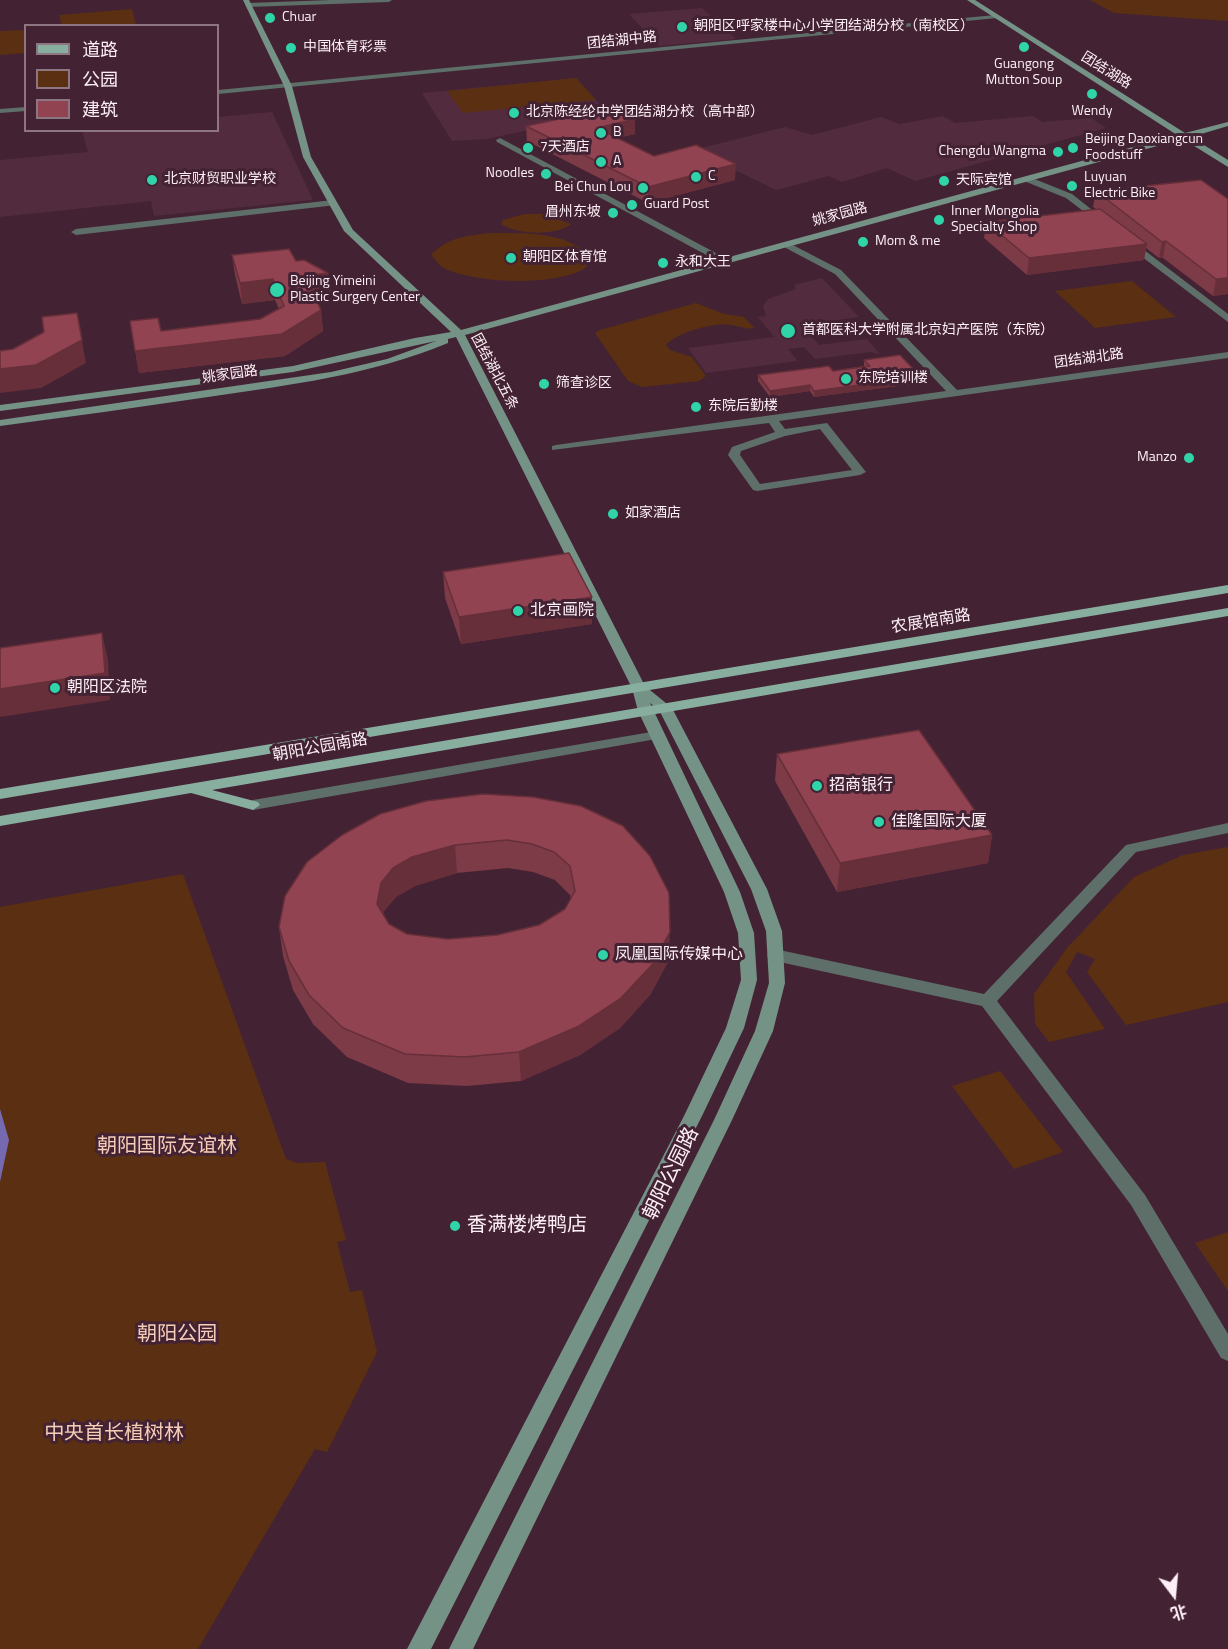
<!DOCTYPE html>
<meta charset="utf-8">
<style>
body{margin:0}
#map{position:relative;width:1228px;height:1649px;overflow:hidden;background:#432333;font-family:"Titillium Web","Noto Sans SC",sans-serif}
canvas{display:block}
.legend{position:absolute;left:24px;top:24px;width:195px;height:108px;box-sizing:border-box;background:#432333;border:2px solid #8d7581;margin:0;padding:8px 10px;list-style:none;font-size:18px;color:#fdeff5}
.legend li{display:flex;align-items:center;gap:12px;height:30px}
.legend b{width:30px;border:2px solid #8d7581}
.north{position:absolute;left:1144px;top:1565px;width:60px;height:60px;-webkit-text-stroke:4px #432333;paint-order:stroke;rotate:164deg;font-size:16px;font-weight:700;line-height:24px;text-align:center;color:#fdeff5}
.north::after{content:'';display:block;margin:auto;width:21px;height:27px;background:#fdeff5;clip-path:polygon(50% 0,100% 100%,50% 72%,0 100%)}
</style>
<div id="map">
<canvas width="1228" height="1649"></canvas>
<ul class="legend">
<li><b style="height:8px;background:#88aea0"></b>道路</li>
<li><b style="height:16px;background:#5b2f12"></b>公园</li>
<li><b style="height:16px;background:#914352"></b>建筑</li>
</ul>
<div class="north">北</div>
</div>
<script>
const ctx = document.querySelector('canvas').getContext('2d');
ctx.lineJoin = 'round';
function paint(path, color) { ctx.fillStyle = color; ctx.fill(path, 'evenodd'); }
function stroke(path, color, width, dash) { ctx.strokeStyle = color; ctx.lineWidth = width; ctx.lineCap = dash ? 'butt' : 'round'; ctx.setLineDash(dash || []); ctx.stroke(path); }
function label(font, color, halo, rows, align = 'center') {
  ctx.font = font + ' "Titillium Web","Noto Sans SC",sans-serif'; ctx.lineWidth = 6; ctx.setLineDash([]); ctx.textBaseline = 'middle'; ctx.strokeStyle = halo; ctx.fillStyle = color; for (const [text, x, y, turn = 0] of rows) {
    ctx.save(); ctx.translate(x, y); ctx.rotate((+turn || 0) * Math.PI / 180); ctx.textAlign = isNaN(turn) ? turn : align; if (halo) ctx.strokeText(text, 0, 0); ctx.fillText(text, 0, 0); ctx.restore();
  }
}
const built = new Path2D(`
 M702,8L736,39L659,46L629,14Z
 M576,78L604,109L583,118L487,139L452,141L422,93Z
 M272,112L313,200L154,216L151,201L0,217V160L88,152L82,131L218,130V117Z
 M943,116L955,123L1033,116L1042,122L1091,118L1106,128L915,181L887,168L842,182L829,176L776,190L694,150L785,127L812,135L881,117L900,124Z
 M822,278L859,317L801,325L819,345L867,339L880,354L870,352L815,359L804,347L788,349L798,361L706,373L688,348L774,337L758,317L766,316L763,306L768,299L796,289L794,285Z`);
const green = new Path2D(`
 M1090,0H1228V21L1114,13Z
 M132,9L136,25H62L59,15Z
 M25,30V53L0,55V31Z
 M576,78L596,100L463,113L447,91Z
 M525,214H544L571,224C556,236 518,235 501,224L503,220Z
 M490,233C521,233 572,230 591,260C588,264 585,269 582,270C550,286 480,283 448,270C441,268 436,260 431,255C448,237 466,236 490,233Z
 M1132,281L1176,317L1095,328L1055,291Z
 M696,303L724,314L744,317L754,328C746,330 739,326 731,325C714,322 677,332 666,345L670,350L692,357L706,376L699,381L642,387L628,381L595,333L600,330Z
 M1228,847V1002L1126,1025L1087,972L1095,959L1077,952L1066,972L1105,1029L1049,1042L1035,1024L1034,994L1067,948L1134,877L1183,855Z
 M183,874L286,1159L298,1163L325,1162L346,1240L337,1242L350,1292L362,1290L377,1352L327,1452L315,1449L198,1649H0V907Z
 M1000,1071L1063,1152L1014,1169L952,1086Z
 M1228,1232V1291L1195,1243Z`);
const water = new Path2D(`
 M0,1109L9,1140L0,1182Z`);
const street = new Path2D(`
 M331,0H392L389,2L248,7L245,5L248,3Z
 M995,15L997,18L218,94V90Z
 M26,107V111L0,113V109Z
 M500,138L729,260L731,262L723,264L497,142L496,140Z
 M1027,176L1072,194L1106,221L1099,223L1066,198L1024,181L1023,179Z
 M333,200L336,201V205L76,235L71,232L76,229Z
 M1125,240H1131L1228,314V322L1125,244Z
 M787,242L841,270L957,390L1228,352V358L779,421L785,429L827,423L866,472L860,475L757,491L753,490L728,455L732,447L775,432L769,423L552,450V446L556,445L946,391L835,274L784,247V243ZM820,429L852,470L760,484L740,455L741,451L785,436Z
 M657,731L662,732L664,735L662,738L253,810L246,805L253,800Z
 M1228,823V833L1136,852L997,1001L1145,1195L1228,1334V1361L1221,1358L1131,1205L982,1006L775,961L769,959L767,955L769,951L775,949L984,994L1126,845Z`);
const secondary = new Path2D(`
 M243,0H249L292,86L311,157L353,230L461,330L1177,135L967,0H975L1185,133L1228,122V126L1191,137L1228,160V167L1183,139L465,335L645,686L672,708L767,889L782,931L785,983L773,1031L732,1120L473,1649H449L714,1120L755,1031L769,983L766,931L751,889L659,710L650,703L740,892L754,933L757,980L744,1028L702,1116L431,1649H407L684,1116L726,1028L741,980L738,933L724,892L638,711L632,688L456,337L448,339V343C371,375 290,385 208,397C139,407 69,417 0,426V420L331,372L387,359L436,341L293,372L0,411V405L293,366L415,338L451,332L344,231L303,157L284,86Z`);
const primary = new Path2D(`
 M1228,585V593L0,799V789Z
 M1228,608V616L212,790L258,802L260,805L253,810L191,793L0,826V816Z`);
const wall = new Path2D(`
 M635,119V134L617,138L654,156L735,180L648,203L527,141L526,126Z
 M1096,191L1228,199V294L1213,296L1163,258H1159L1146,248L1144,260L1027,275L984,238L986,222L1096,209L1093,207Z
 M232,255L296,261L328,273L331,294L314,295L321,310L323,331L285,356L139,373L130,321L161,331L260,319L279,309L275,300L242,304L235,275Z
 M864,360L921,377L920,383L814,397L810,391L770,397L758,381V375L833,371L864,366Z
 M443,572L592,597V624L461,644L445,598Z
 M777,754L992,835L988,863L837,892L775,781Z
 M533,797L669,960L650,995L620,1028L580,1055L521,1081L467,1086L408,1083L347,1057L313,1024L293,990L283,956L279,927ZM508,868L533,872L555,880L570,895L571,899L565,909L539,925L497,935L448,939L407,934L389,924L383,914L384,911L396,897L415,886L457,873Z`);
const shadedWall = new Path2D(`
 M635,119V134L597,143V128Z
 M736,164L735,180L648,203V187Z
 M1166,241L1163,258H1159L1162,242Z
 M1147,244L1144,260L1027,275L1029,258Z
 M328,273L331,294L307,296L305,276Z
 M1228,278V294L1213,296L1216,279Z
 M273,279L275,300L242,304L240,283Z
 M321,310L323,331L285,356L139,373L135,351Z
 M77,313L86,363L41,388L0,393V369Z
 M921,377L920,383L814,397V391Z
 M810,385V391L770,397V391Z
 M592,597V624L461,644L459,617Z
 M102,633L108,660L110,700L0,717V689Z
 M992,835L988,863L837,892L840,863Z
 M455,845L457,873L415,886L396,897L384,911L380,932L377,904L381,883L393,868L412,857Z
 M670,932L669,960L650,995L620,1028L580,1055L521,1081L519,1052Z`);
const building = new Path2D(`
 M610,108L635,119L597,128L654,156L696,145L736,164L648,187L526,126Z
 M1201,180L1228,199V278L1216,279L1166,241L1162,242L1096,191Z
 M1100,209L1147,244L1029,258L986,222Z
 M289,249L296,261L304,260L328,273L305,276L321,310L282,334L135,351L130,321L158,318L161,331L260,319L284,306L273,279L240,283L232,255Z
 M77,313L82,340L36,365L0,369V351L13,349L44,332L42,317Z
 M900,355L921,377L814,391L810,385L770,391L758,375L829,366L833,371L870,366L864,360Z
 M569,553L592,597L459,617L443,572Z
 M102,633L105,673L0,689V648Z
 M919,730L992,835L840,863L777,754Z
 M483,794L533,797L581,806L623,826L650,856L669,893L670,932L651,966L620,999L579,1026L519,1052L465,1057L405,1054L343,1028L309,995L289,961L279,927L285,896L307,862L342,835L380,814L426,801ZM507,840L532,844L554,852L570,866L575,891L565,909L539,925L497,935L448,939L407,934L389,924L377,904L381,883L393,868L412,857L455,845Z`);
const markers = [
 [270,18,6,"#30d4a9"],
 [682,27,6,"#30d4a9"],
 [1024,47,6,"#30d4a9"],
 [291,48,6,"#30d4a9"],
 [1092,94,6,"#30d4a9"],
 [514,113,6,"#30d4a9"],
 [601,133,6,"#30d4a9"],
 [528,148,6,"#30d4a9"],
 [1073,148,6,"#30d4a9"],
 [1058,152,6,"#30d4a9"],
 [601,162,6,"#30d4a9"],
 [546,174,6,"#30d4a9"],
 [696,177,6,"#30d4a9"],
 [152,180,6,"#30d4a9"],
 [944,181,6,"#30d4a9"],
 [1072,186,6,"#30d4a9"],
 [643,188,6,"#30d4a9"],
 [632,205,6,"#30d4a9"],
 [613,213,6,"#30d4a9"],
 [939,220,6,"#30d4a9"],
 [863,242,6,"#30d4a9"],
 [511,258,6,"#30d4a9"],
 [663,263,6,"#30d4a9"],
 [277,290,8,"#30d4a9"],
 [788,331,8,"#30d4a9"],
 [846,379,6,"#30d4a9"],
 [544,384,6,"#30d4a9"],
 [696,407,6,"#30d4a9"],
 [1189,458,6,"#30d4a9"],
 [613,514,6,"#30d4a9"],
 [518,611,6,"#30d4a9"],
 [55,688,6,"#30d4a9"],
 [817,786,6,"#30d4a9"],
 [879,822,6,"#30d4a9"],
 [603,955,6,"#30d4a9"],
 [455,1226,6,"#30d4a9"]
];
const farPoinames = [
 ["Chuar",282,18],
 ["朝阳区呼家楼中心小学团结湖分校（南校区）",694,27],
 ["中国体育彩票",303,48],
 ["Guangong",1024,65,"center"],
 ["Mutton Soup",1024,81,"center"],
 ["Wendy",1092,112,"center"],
 ["北京陈经纶中学团结湖分校（高中部）",526,113],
 ["B",613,133],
 ["Beijing Daoxiangcun",1085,140],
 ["Foodstuff",1085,156],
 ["7天酒店",540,148],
 ["Chengdu Wangma",1046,152,"right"],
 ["A",613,162],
 ["Noodles",534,174,"right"],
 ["C",708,177],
 ["Luyuan",1084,178],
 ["Electric Bike",1084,194],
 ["北京财贸职业学校",164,180],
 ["天际宾馆",956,181],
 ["Bei Chun Lou",631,188,"right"],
 ["Guard Post",644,205],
 ["Inner Mongolia",951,212],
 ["Specialty Shop",951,228],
 ["眉州东坡",601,213,"right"],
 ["Mom & me",875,242],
 ["朝阳区体育馆",523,258],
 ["永和大王",675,263],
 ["Beijing Yimeini",290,282],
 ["Plastic Surgery Center",290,298],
 ["首都医科大学附属北京妇产医院（东院）",802,331],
 ["东院培训楼",858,379],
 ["筛查诊区",556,384],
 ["东院后勤楼",708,407],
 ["Manzo",1177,458,"right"],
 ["如家酒店",625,514]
];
const farStreetnames = [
 ["团结湖中路",622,41,-6],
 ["团结湖路",1106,71,32],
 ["姚家园路",840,215,-15],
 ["团结湖北路",1089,359,-8],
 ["团结湖北五条",494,372,62],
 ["姚家园路",230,375,-8]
];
const poiNames = [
 ["北京画院",530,611],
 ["朝阳区法院",67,688],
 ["招商银行",829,786],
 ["佳隆国际大厦",891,822],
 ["凤凰国际传媒中心",615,955]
];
const streetNames = [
 ["农展馆南路",931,622,-9],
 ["朝阳公园南路",320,748,-10]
];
const nearParknames = [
 ["朝阳国际友谊林",167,1147],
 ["朝阳公园",177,1335],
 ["中央首长植树林",114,1434]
];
const nearStreetnames = [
 ["朝阳公园路",672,1174,-64]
];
const nearPoinames = [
 ["香满楼烤鸭店",467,1226]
];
paint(built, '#522b3f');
paint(green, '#5b2f12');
paint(water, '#7569af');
paint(street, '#5d6f68');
paint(secondary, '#759287');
paint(primary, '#88aea0');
paint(wall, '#7d3a47');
paint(shadedWall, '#662f39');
paint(building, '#914352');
stroke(building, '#662f39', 1.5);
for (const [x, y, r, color] of markers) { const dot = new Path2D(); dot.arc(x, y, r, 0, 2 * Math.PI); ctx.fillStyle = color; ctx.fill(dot); stroke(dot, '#432333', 2); }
label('14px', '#fdeff5', '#432333', farPoinames, 'left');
label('14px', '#fdeff5', '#432333', farStreetnames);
label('16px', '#fdeff5', '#432333', poiNames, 'left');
label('16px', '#fdeff5', '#432333', streetNames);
label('20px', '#f6cdb7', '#432333', nearParknames);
label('20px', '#fdeff5', '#432333', nearStreetnames);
label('20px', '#fdeff5', '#432333', nearPoinames, 'left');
</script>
